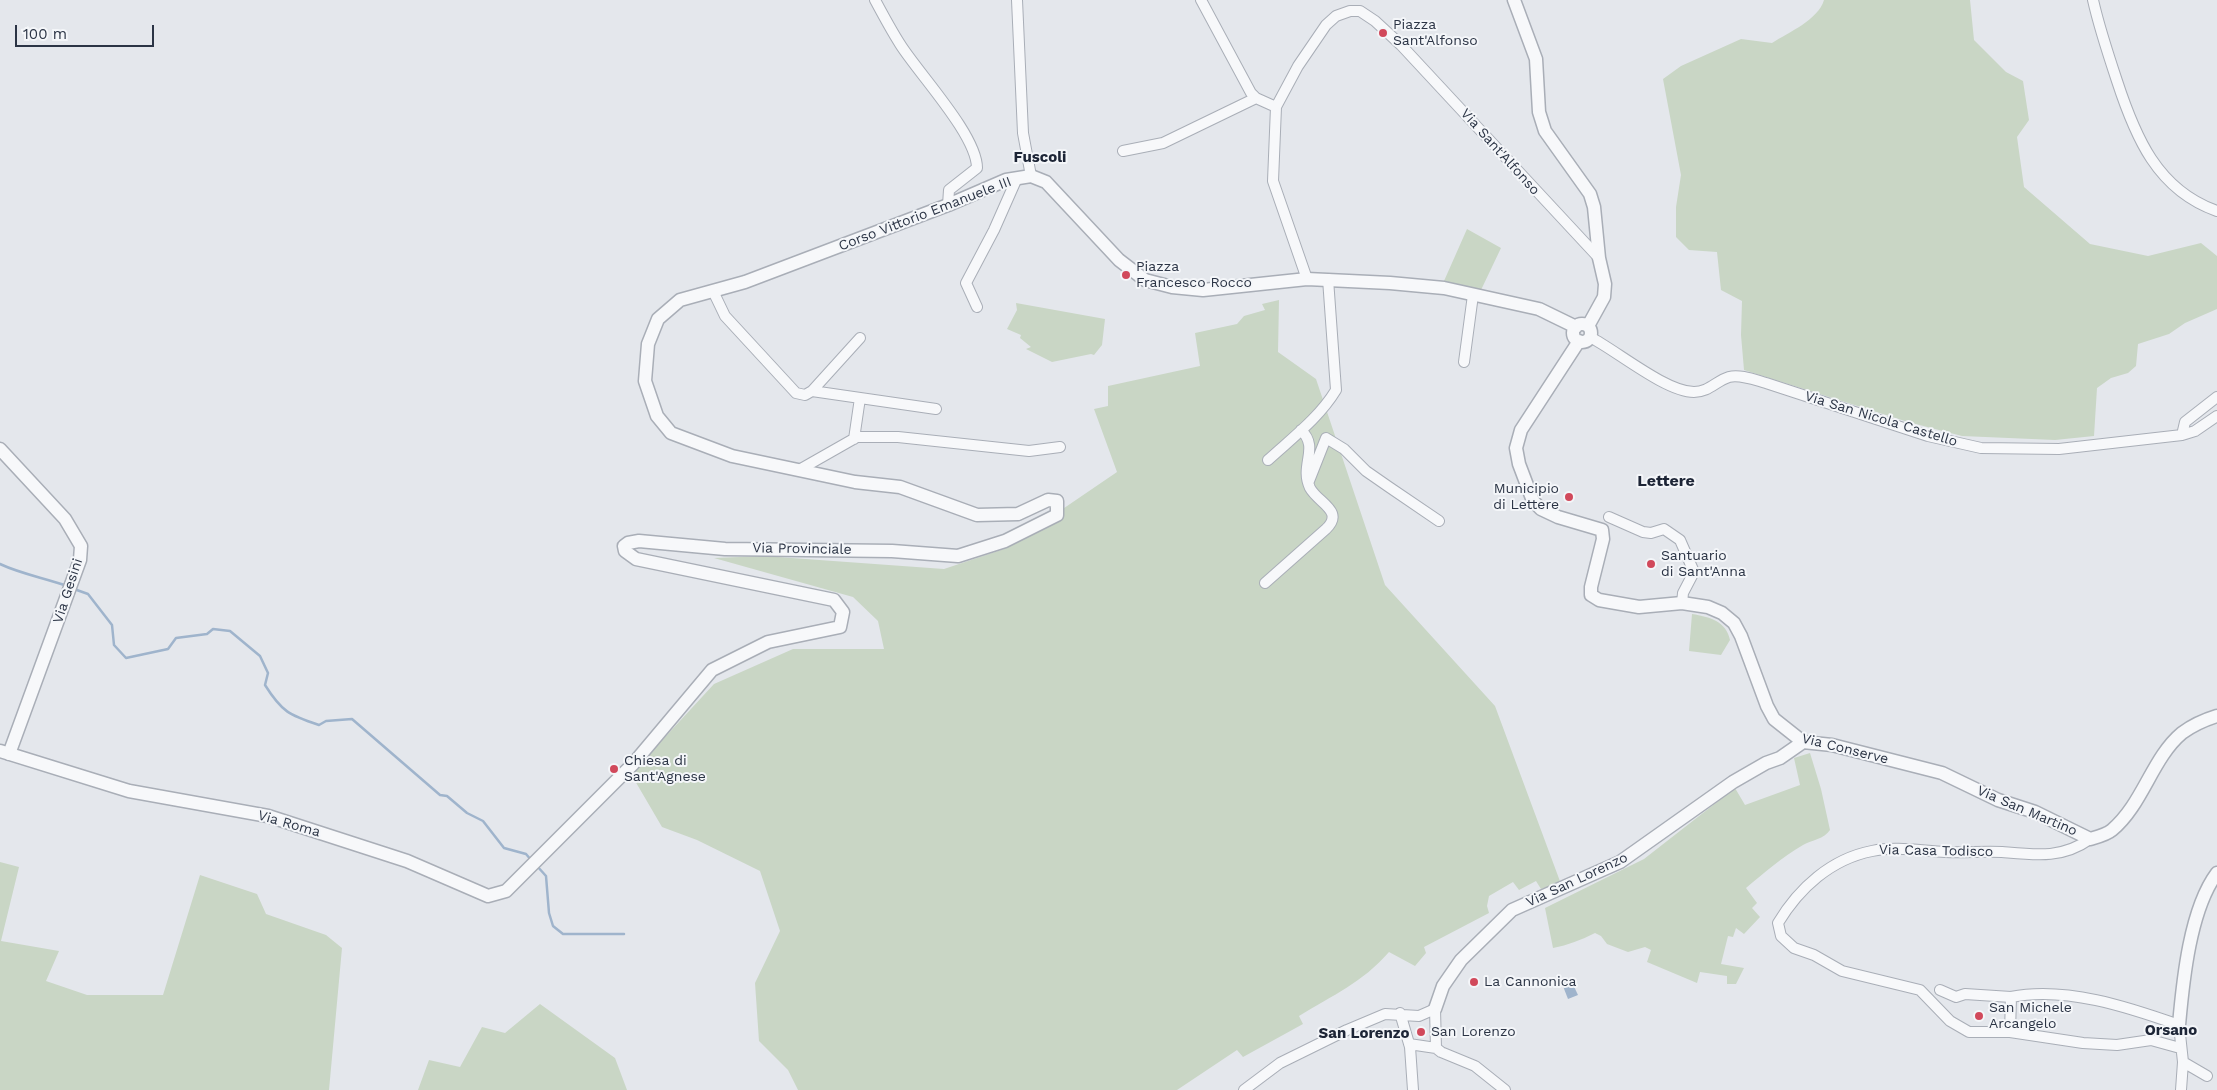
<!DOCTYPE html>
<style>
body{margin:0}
#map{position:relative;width:2217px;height:1090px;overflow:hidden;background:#e4e7ec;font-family:"Work Sans",sans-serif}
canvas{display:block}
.scale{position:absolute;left:15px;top:25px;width:139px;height:22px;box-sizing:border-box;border:2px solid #2b3445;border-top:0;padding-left:6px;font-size:15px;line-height:18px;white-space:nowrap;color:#2b3445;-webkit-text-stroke:4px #f4f6f9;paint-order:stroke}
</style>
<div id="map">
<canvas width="2217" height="1090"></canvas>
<div class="scale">100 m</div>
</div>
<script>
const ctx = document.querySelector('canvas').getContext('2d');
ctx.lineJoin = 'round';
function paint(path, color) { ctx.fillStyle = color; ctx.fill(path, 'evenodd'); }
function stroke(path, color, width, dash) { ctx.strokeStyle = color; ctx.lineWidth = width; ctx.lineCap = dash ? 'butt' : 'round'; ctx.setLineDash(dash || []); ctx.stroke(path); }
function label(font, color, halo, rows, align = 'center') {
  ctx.font = font + ' "Work Sans",sans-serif'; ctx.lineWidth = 4; ctx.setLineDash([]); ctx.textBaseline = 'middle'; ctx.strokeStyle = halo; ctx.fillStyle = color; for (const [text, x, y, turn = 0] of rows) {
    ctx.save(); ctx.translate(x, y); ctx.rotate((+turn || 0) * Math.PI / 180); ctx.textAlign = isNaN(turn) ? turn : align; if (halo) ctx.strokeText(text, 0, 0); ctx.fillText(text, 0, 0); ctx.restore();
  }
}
const green = new Path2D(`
 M1824,0H1970L1974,40L2006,72L2023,81L2029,120L2017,137L2024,187L2090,244L2148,256L2201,243L2217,256V309L2185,323L2169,334L2138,344L2136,366L2128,373L2111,378L2097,388L2094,436L2055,440L1962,436L1908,422L1744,370L1741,335L1742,301L1721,290L1717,252L1689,250L1676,237V207L1681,175L1663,79L1681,66L1741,39L1772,43C1789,32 1818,20 1824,0Z
 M1467,229L1501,248L1481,290L1444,281Z
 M1279,300L1278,352L1316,379L1385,585L1495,706L1561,884L1541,889L1536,881L1519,890L1513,882L1489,896L1487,906L1489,913L1424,947L1426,953L1415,966L1389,952C1362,983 1333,995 1299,1016L1303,1024L1243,1057L1237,1050L1177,1090H798L788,1070L759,1041L755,983L780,931L760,871L697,840L662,827L631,774L714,684L793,649H884L878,621L853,597L714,558L764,556L944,569L1004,549L1117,472L1094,409L1108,406V386L1200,366L1195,333L1237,324L1244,316L1265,310L1262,304Z
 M1016,303L1105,319L1102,345L1094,355L1091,354L1052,362L1026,349L1031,347L1020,338L1021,335L1007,329L1017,310Z
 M1692,614C1710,617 1726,621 1730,640L1721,655L1689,651Z
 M1810,753L1821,789L1830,830C1824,839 1812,840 1803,845C1782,857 1764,873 1746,888L1757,903L1752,908L1760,917L1744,934L1736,928L1733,937L1728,936L1721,964L1744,968L1736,984H1727V976L1700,972L1697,983L1647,962L1651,950L1645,947L1628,952L1607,944L1601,936L1595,933C1581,940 1568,945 1553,948L1545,908L1644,859L1735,788L1745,805L1800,785L1794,758Z
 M0,862L19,867L1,941L59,951L46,981L87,995H163L200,875L257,894L266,914L326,935L342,948L329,1090H0Z
 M540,1004L615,1058L627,1090H418L429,1060L460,1067L482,1027L505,1033Z`);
const water = new Path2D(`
 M1570,978L1578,995L1568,999L1561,981Z`);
const stream = new Path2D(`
 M0,564C21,574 45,578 67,586
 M74,589L88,594L112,625L114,645L126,658L168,649L176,638L207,634L213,629L230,631L260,656L268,673L265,685C282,712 289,715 319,725L326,721L352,719L440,795L447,796L467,813L483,821L504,848L526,854L532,861
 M537,866L546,876L549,913L553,926L563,934H624`);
const minor = new Path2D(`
 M875,0C883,15 891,30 900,44C918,73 977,135 977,168L949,190L948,205
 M1017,0L1023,133L1031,176
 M1201,0L1251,93L1256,98L1276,107
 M2093,0C2099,27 2108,54 2117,81C2135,136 2157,190 2217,211
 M1123,151L1163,143L1256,98
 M1307,279L1273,181L1276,107L1298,66L1326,25L1336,16L1350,11H1360L1375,21L1401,45L1599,258
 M713,291L725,316L796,393L805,395L812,391L860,338
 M977,307L966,283L994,230L1017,178
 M1590,337C1617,351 1666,392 1694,392C1709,392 1716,381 1729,377C1740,374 1755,380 1766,383L1928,436L1981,448L2059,449L2182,435L2195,431L2217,416
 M1464,362L1473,295
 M812,391L936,409
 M2182,435L2185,422L2217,397
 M854,439L860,398
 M1268,460C1292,438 1319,418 1336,390L1328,279
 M799,470L857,437H898L1029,451L1060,447
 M1309,481L1326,438L1344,449L1366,471L1389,487L1439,521
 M1609,517L1643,532L1651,533L1664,529L1680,540L1694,572L1683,593L1682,603
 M1265,583L1326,529C1345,511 1318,503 1310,488C1299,465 1320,448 1301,430
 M2090,839C2062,859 2035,855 2002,852C1983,851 1964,853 1945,852C1922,851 1895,846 1872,851C1831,859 1799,888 1778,923L1781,936L1794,948L1814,955L1842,971L1920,990L1950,1021L1969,1032H2010L2083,1043L2117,1045L2151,1040L2180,1048
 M1940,990L1956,997L1965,994L2011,997
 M1400,1013L1410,1047L1413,1090
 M2010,1032L2011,997C2065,986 2128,1007 2179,1025L2183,1062L2181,1090
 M1409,1044L1436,1048
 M1436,1048L1441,1052L1475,1066L1505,1090
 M2183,1062L2207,1076
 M1244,1090L1280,1063L1347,1030L1385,1014L1419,1016L1435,1009L1436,1048`);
const tertiary = new Path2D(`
 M1514,0L1536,59L1539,112L1545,131L1590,194L1594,207L1599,258L1605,284L1604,297L1588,326
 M1573 333a9 9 0 1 1 18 0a9 9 0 1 1-18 0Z
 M1579,341L1521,430L1516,448L1519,464L1533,501L1541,509L1558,517L1602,530L1603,539L1591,587V595L1599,600L1639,607L1682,603L1708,607L1722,613L1734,623L1741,636L1767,706L1774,719L1803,742L1832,745L1942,773L1998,800L2035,812L2090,839C2097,837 2106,835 2112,830C2143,804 2152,758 2182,733C2193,725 2204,720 2217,716
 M0,449L65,519L81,546L80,560L9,754
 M0,751L129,791L268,816L407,861L488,896L506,891L633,764L712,670L768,642L840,627L843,612L834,600L636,559L625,551L624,546L628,543L639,541L725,549L892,551L958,556L1005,541L1057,515V501L1048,500L1018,514L977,515L900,487L855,482L732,456L671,433L657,416L645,381L648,344L658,319L680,300L745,282L948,205L1006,180L1031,176L1046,182L1119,260L1145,280L1172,287L1203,290L1307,279L1390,283L1444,288L1539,309L1576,327
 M1435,1009L1443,986L1461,960L1512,910L1620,862L1733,782L1766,763L1780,758L1803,742
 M2179,1025C2183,980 2190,909 2217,873`);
const markers = [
 [1383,33,5,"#d1495b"],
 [1126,275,5,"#d1495b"],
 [1569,497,5,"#d1495b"],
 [1651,564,5,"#d1495b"],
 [614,769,5,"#d1495b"],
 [1474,982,5,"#d1495b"],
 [1979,1016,5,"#d1495b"],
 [1421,1032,5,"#d1495b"]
];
const poiNames = [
 ["Piazza",1393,25],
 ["Sant'Alfonso",1393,41],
 ["Piazza",1136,267],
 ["Francesco Rocco",1136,283],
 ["Municipio",1559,489,"right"],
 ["di Lettere",1559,505,"right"],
 ["Santuario",1661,556],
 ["di Sant'Anna",1661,572],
 ["Chiesa di",624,761],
 ["Sant'Agnese",624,777],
 ["La Cannonica",1484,982],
 ["San Michele",1989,1008],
 ["Arcangelo",1989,1024],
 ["San Lorenzo",1431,1032]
];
const streetNames = [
 ["Via Sant'Alfonso",1500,152,48],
 ["Corso Vittorio Emanuele III",925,214,-21],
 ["Via San Nicola Castello",1881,419,17],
 ["Via Provinciale",802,549,1],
 ["Via Gesini",68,591,-72],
 ["Via Conserve",1845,749,14],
 ["Via San Martino",2027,811,23],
 ["Via Roma",289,824,16],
 ["Via Casa Todisco",1936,851,1],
 ["Via San Lorenzo",1577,880,-25]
];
const neighbourhoodNames = [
 ["Fuscoli",1040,158],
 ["Orsano",2171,1031],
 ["San Lorenzo",1364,1034]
];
const quarterNames = [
 ["Lettere",1666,481]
];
paint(green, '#c9d6c5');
paint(water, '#9fb4cc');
stroke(stream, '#9fb4cc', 2.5);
stroke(minor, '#a9aeb7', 12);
stroke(tertiary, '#a9aeb7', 15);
stroke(minor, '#f7f8fa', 10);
stroke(tertiary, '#f7f8fa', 12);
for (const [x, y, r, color] of markers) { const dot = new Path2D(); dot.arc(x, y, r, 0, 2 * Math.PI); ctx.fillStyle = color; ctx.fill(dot); stroke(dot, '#f4f6f9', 2); }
label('14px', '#2b3445', '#f4f6f9', poiNames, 'left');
label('14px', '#2b3445', '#f4f6f9', streetNames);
label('bold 15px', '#1d2536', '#f4f6f9', neighbourhoodNames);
label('bold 16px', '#1d2536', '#f4f6f9', quarterNames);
</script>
